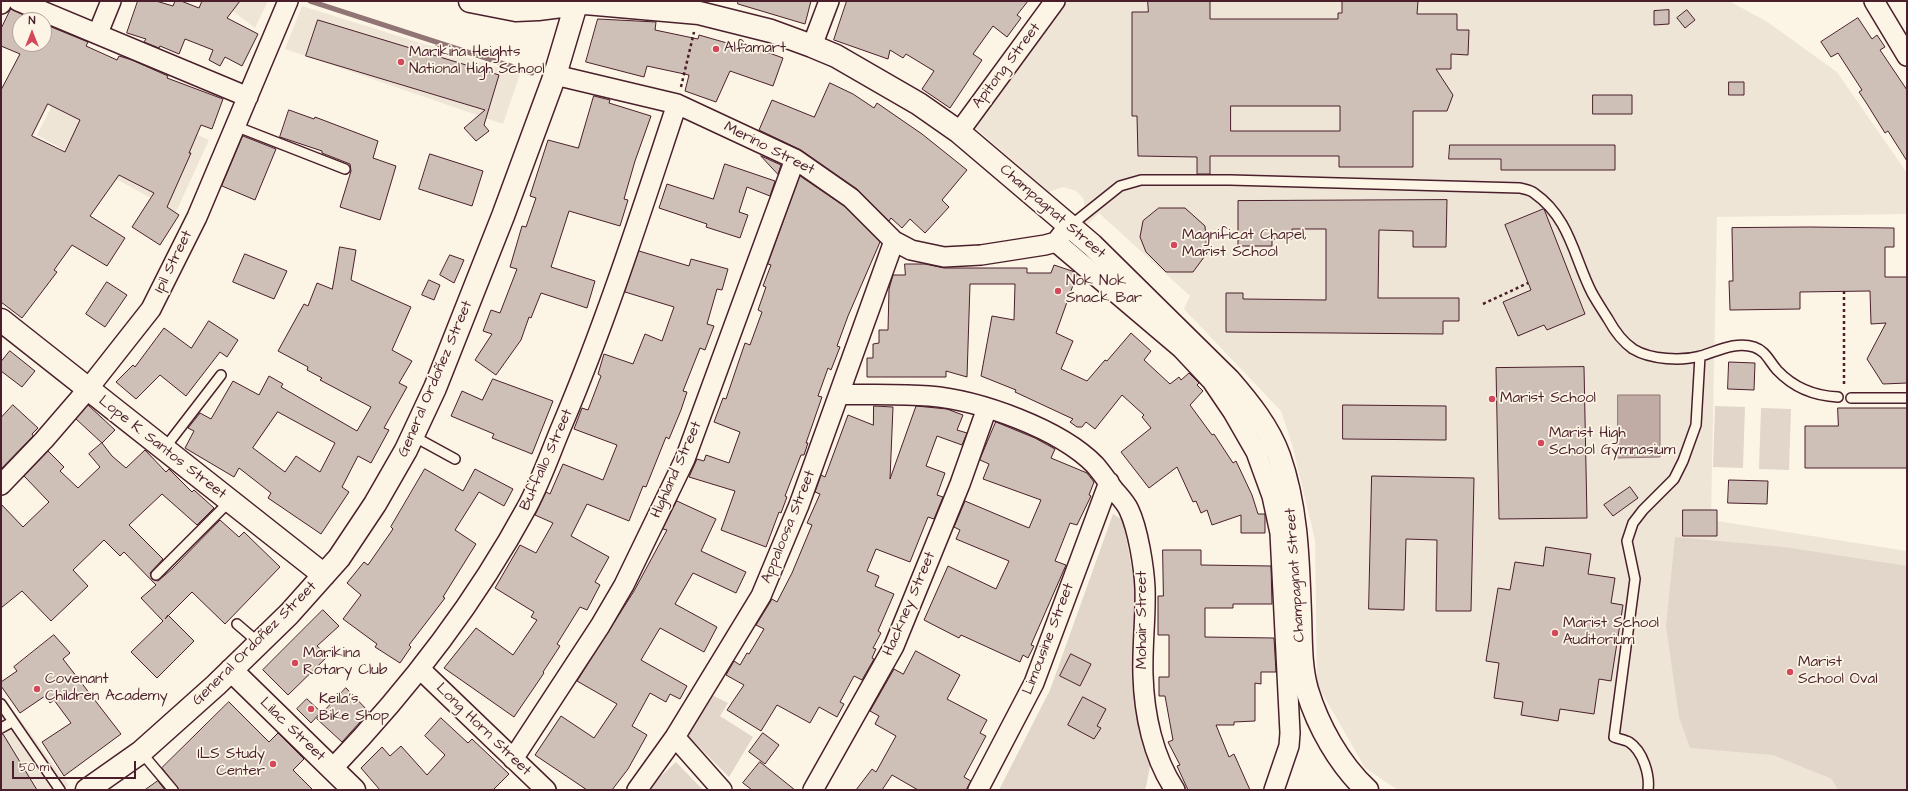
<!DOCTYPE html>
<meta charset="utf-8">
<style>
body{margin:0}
#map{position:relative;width:1908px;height:791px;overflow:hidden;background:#fcf5e5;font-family:"Architects Daughter",sans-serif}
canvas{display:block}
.frame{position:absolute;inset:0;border:2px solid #4a1f2b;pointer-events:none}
.north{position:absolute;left:12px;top:12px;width:40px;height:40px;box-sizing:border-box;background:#fcf5e5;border:1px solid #b59f9b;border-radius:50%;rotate:0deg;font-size:11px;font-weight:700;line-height:16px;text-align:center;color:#4a1f2b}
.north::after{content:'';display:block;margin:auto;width:14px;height:18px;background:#d1495b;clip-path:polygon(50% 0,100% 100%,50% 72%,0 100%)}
.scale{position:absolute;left:12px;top:761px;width:124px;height:18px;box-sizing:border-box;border:2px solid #4a1f2b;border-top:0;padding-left:5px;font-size:12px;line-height:14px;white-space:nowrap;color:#4a1f2b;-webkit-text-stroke:3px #fcf5e5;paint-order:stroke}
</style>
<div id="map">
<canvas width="1908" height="791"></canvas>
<div class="frame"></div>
<div class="north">N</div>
<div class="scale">50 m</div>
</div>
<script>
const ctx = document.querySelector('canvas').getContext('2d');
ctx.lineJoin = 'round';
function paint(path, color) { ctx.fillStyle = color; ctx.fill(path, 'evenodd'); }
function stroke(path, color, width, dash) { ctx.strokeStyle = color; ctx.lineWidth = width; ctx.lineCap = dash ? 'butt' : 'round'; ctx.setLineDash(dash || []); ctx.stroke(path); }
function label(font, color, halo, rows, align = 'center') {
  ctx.font = font + ' "Architects Daughter",sans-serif'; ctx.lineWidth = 3.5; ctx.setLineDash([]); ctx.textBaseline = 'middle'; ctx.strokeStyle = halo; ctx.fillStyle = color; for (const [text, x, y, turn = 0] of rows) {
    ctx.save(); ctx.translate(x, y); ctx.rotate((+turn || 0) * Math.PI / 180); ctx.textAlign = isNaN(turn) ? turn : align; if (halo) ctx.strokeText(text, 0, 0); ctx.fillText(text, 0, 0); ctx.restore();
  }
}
const built = new Path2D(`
 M220,1H268L255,28Z
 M1062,1H1729L1766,21L1837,72L1907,173V214L1717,217L1711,520L1907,551V790H1398L1365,768L1317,684L1315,540L1292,444L1281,411L1184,309L1190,296L1099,213L1086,226L1076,217L1085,207L1083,198L1076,191L1063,187L1049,192L972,125Z
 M302,6L520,74L503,124L285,49Z
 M68,75L209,140L176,212L37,135Z
 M1,694L69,785L60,790H1Z`);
const green = new Path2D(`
 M1715,406L1745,407L1743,468L1713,467Z
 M1761,408L1791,409L1789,470L1759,469Z
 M1113,514L1123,520L1136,592L1133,685L1151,761L1146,787L1144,790H999L1050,690Z
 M1675,537L1784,547L1907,566V790H1838L1832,779L1773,755L1690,748L1679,717L1666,626Z
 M712,695L728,703L720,716L753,737L729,777L688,736Z
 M676,762L703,790H646Z`);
const water = new Path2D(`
 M1618,395H1660V457L1618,458Z`);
const stream = new Path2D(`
 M310,1L532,73`);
const building = new Path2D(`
 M138,1H156L173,6L175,1H181L199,8L202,1H240L227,18L258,34L242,66L225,57L220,66L209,60L213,50L185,39L179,54L160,46L159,48L144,42L146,39L127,33Z
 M738,1H811L805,24L738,4Z
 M847,1H1028L1017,15L1021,18L1007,37L993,26L973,54L982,60L950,108L922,89L934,71L906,54L903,58L890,50L888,59L834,40Z
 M1148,1H1210V19H1338V13H1342V1H1418L1417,14H1457V30H1469L1468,55L1451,54V69H1436L1453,95L1447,111H1413V167H1339V156H1210V174H1197V157L1138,156L1137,116H1132V12H1148ZM1231,106H1340V131H1231Z
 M11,9L35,20H20V44H44V24L88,42L86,46L117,60L119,56L132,60L168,76L167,78L223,99L212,129L201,125L189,153H191L167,207L179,215L160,245L132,227L154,193L119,175L90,216L125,238L107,266L72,245L54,270L57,272L22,318L1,302V90L20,54L1,46V29ZM48,104L80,120L65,152L32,136Z
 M1669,10V24L1654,25V11Z
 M1687,10L1695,20L1685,28L1677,18Z
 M1858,18L1872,39L1877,35L1885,47L1880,50L1907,90V161L1888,131L1885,133L1867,104L1859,92L1862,90L1838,53L1831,57L1821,42Z
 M598,19L656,22L655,30L698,39L699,35L741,47L742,43L783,58L773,86L730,71L716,102L685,91L689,75L647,66L644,77L586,62Z
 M318,20L499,75L484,125L489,131L476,141L464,128L485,110L306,56Z
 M1729,82H1744V95H1729Z
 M830,83L853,94L874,108L877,103L922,134L967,170L942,200L949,207L925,233L910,219L902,228L891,218L889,221L857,189L801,150L759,130L772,100L814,117Z
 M1593,95H1632V114H1593Z
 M594,96L610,100L609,103L651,116L635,161L624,199L628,200L620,226L569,211L551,267L595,281L587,308L541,293L531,318L529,317L521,340L496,375L475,360L492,334L483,331L491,310L500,313L517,269L510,267L522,226L526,227L536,198L530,196L548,140L578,148Z
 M289,110L314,119L315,117L378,141L373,158L396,166L380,220L340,207L351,171L350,164L322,153V151L280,137Z
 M243,136L276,149L255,200L222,186Z
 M1450,145H1615V170H1501V159H1449Z
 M430,154L483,171L472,206L419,189Z
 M761,156L781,165L778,174Z
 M725,164L775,181L770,196L747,187L739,212L748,215L740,238L706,227L707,224L659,208L667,184L713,199Z
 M800,176L844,206L880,242L848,316L837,346L840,347L831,370L828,368L818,396L822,397L806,443H808L804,455H801L785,496L787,497L781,513L779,512L766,547L721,530L735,491L689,477L697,459L704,461L706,455L729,463L740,432L714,422L723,398L726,399L745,343L750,345L762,312L758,310L766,287L763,286L771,265L768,264Z
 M1447,200L1446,247H1413V231L1379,230L1378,298H1459V321H1443V334L1226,332V293H1243V299L1326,300V229H1292V239H1272V246H1238V201Z
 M1159,208H1185L1205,226L1207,253L1193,272H1166L1146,252L1140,237L1143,221Z
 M1544,209L1585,314L1547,330L1544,325L1518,336L1503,302L1531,290L1505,225Z
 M1810,227L1894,228V247H1885V277H1907V383L1883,384L1867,359L1886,323L1871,324L1870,291L1800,292V309L1730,310L1729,281H1733L1732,228Z
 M340,247L356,250L351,280L411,307L392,350L412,361L399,383L407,387L384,428L389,430L371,463L358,456L342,487L349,492L321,534L268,498L271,493L239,468L234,477L185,448L194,431L188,428L200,413L211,419L233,381L259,395L269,376L283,384L281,387L357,431L371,407L320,380L322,378L307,370L308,367L278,351L304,304L308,306L317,283L332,289ZM278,412L335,443L320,472L296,456L285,472L253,448Z
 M639,251L689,266L691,259L728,269L722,290L717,289L707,324L714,326L705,350L700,348L683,391L687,392L681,410L669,439L666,437L646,487L643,486L629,521L587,504L571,536L609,557L595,582L600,585L587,610L580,607L557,644L560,646L543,672L544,673L514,717L444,668L476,628L513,655L537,620L531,617L534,612L495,588L520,545L536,553L553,523L535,515L546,492L550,494L563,464L603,480L617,445L574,429L582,408L588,410L601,376L598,374L604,354L633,364L645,334L662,341L674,307L625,292Z
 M245,254L287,271L274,299L233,282Z
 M450,255L464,260L454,283L440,275Z
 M905,264H925L944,268H1027V273H1051L1054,265L1075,272L1077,274L1056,333L1073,341L1061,369L1087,381L1105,360L1107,361L1131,333L1151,351L1144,360L1170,384L1179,377L1181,380L1189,373L1199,383L1197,385L1203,391L1190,405L1212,435L1214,434L1233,463L1236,461L1252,495L1258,514H1265V533H1241V515L1212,525L1207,510L1201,513L1196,501L1193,502L1177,467L1149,488L1121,452L1151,428L1142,417L1144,415L1122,395L1095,429L1086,422L1082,427H1077L1070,422L1073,419L1015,392L1016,390L981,376L992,316L1014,320L1015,284H970L967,377L946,371V377H867V358H873V344L879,343V330H888L889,289L893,275H905Z
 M429,280L440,285L434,300L422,295Z
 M107,282L127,295L105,327L86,314Z
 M209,321L238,340L227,357L220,352L186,396L160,375L136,399L116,382L133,365L135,367L164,328L191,348Z
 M10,351L35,371L22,387L1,371V362Z
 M1729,362L1755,363L1754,390L1728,389Z
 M1584,367L1587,518L1499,519L1496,368Z
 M493,379L553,401L532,454L492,438L494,434L451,416L462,391L482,400Z
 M13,405L38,428L32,434L33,436L1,469V418Z
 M88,405L115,430L102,443L76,419Z
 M1343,405L1446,406V440L1343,439Z
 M874,406L893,407L890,479L916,406L947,409L963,415L957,430L967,433L962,445L937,436L926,466L945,473L937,495L943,497L934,519L928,517L910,562L876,549L867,571L879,576L875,586L894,594L878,631L881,633L873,648L876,649L872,658L874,659L862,680L854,676L840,702L844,704L837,717L819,707L810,723L777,705L761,731L727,710L744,685L726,675L734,661L740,665L747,653L749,654L764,629L756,625L772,599L777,602L792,573L812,525L807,523L820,494L815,492L821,475L825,477L848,415L873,425Z
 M1838,408H1907V468H1805V426H1838Z
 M996,422L1035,438L1055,449L1051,458L1087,473L1094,482L1089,495L1091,496L1077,525L1070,523L1055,561L1066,565L1031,645L1034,646L1028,658L1023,655L1020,662L961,635L959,638L924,620L948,566L996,589L1009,561L956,539L960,530L954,527L965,501L1029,528L1041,500L983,479L989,464L980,460Z
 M102,443L112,456L126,468L145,450L166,472L169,469L192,492L194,490L214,508L197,525L162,494L129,525L163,559L150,573L152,579L158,581L172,569L220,520L239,537L244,532L280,567L225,624L192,592L165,619L168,615L194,641L157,678L131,652L163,621L141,598L156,585L124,552L120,556L104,540L73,570L88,586L51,621L22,591L1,608V504L23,527L49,502L24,476L48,451L64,467L60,471L78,488L100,467L89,454Z
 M425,469L463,491L475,469L513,489L504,506L479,492L455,530L476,544L443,597L445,598L409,645L411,647L400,663L375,647L377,644L343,619L361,595L347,583L364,562L368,565L393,529L391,527Z
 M1372,476L1474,478L1471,611H1436L1437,540L1406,539L1404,610L1369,609Z
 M1729,480L1768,481L1767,504L1728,503Z
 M1630,487L1638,498L1613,516L1604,505Z
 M677,501L716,519L701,551L746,572L736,593L693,573L675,604L717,627L704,652L660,628L641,660L687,686L680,699L670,694L666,702L650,693L632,726L647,735L628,769L612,790H587L535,755L561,716L594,738L617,704L577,681L634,591L667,530L663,529Z
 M1683,510H1717V536H1683Z
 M1546,547L1591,554L1588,574L1615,578L1611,603L1623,605L1611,681L1599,679L1594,714L1560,709L1558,721L1521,715L1523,702L1494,698L1499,663L1486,661L1498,588L1510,590L1515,562L1543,566Z
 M1163,550H1201V565L1271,566L1272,604H1233V608H1205V637L1274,638L1276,672H1261V684L1255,683V721L1234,722V725H1216L1229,757L1234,754L1250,790H1188L1177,766L1180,765L1168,742L1173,740L1165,696H1159V677H1169V635H1158V596H1163Z
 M323,610L339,626L317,646L328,656L288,695L263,670Z
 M54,635L70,653L63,659L121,734L64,776L42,742L71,723L54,700L50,703L45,696L20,713L1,686V682L17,671L14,667Z
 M916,651L960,675L947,699L987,720L980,733L986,736L964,777L971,781L966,790H918L892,775L882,790H856L872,769L876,772L896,736L875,724L879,716L870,711L894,669L903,674Z
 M1071,654L1091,664L1080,686L1060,676Z
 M346,688L369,712L342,742L317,719Z
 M1083,697L1106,709L1097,726L1101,728L1094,739L1068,725Z
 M307,699L321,712L311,723L297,709Z
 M229,702L269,742L278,733L304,759L293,770L313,790H179L162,768Z
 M441,718L468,743L472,739L509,774L493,790H380L361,768L382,747L390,756L401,746L427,775L445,755L425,736Z
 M763,733L779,745L765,764L749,752Z
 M1,734H3L37,790H1Z
 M760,762L795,790H752L743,783Z
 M158,781L165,790H145Z`);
const path = new Path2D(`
 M436,52L437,45
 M681,87L694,32
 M1844,291V384
 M1483,304L1528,283`);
const lane = new Path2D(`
 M235,126L345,169
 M1070,226L1120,186L1141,180H1230L1520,188C1524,189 1531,190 1534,193C1570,218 1574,258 1592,293C1597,302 1603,311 1608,319C1614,330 1623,342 1633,349C1651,360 1682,361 1701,356C1718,351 1736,341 1754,347C1766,351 1769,361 1777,370C1793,387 1815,396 1838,397
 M1851,398H1907
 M413,436L455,459
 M164,449L221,375
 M156,575L230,501
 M237,624L259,643
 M1,704L60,790
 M1,728L12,722
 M141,752L173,790
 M1648,790C1650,775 1643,751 1629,742C1625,740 1619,739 1614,737L1635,579L1627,541L1633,523L1643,510L1674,479L1683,461L1696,425L1700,356`);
const street = new Path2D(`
 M18,1L248,97
 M1874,1L1907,56
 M1,4L2,1
 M98,33L111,1
 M812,46L829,1
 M555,75L677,104L795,159L851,198L894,241L911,250L944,257L981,255L1045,245L1056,242L1063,233
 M959,132L1055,1
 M1056,242L1181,348L1212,381L1233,412L1256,452L1272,496L1280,533L1290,733L1289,746L1274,790
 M839,394C869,395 899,394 929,396C979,400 1060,429 1095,465C1102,473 1108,482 1114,490C1119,496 1126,503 1129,510C1138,529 1144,567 1145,588C1146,617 1142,646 1143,675C1144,714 1153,757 1175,790
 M1,485L44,440L88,389L151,309L197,217L288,1
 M420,669L546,790
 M675,737L722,790
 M513,759L600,626L624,585L685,459L795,159
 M332,769C408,690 475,603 527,507C541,481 551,451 563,423C607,319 641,212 677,104
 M637,790L675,737L761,596L799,505L894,241
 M813,790L894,646L960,484L987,408
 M978,790L1034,683L1109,482`);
const secondary = new Path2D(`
 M470,1L516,10L538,9L585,3L699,13L771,31L812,46L836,56L919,104L959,132L1092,245L1229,380C1249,403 1269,428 1279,456C1297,507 1298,561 1300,614C1301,639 1300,666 1307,690C1318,726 1339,764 1367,790
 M1,320L324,575
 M231,670L354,790
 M87,790L141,752L216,685L289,614L339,558L375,504L406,450L435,388L503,216L555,75L577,1`);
const markers = [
 [716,49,4,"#d1495b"],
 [401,62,4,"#d1495b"],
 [1174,245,4,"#d1495b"],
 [1058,291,4,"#d1495b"],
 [1492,399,4,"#d1495b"],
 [1541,443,4,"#d1495b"],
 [1555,633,4,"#d1495b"],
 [295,663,4,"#d1495b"],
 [1790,672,4,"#d1495b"],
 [37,689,4,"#d1495b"],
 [311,709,4,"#d1495b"],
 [273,764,4,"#d1495b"]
];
const poiNames = [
 ["Alfamart",724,49],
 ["Marikina Heights",409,53],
 ["National High School",409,70],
 ["Magnificat Chapel,",1182,236],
 ["Marist School",1182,253],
 ["Nok Nok",1066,282],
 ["Snack Bar",1066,299],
 ["Marist School",1500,399],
 ["Marist High",1549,434],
 ["School Gymnasium",1549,451],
 ["Marist School",1563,624],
 ["Auditorium",1563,641],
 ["Marikina",303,654],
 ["Rotary Club",303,671],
 ["Marist",1798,663],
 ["School Oval",1798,680],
 ["Covenant",45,680],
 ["Children Academy",45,697],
 ["Keila's",319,700],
 ["Bike Shop",319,717],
 ["ILS Study",265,755,"right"],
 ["Center",265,772,"right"]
];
const streetNames = [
 ["Apitong Street",1007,66,-53],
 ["Merino Street",769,149,27],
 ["Champagnat Street",1052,212,41],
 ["Ipil Street",174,262,-64],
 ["General Ordoñez Street",436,379,-67],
 ["Lope K. Santos Street",162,448,38],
 ["Buffallo Street",547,460,-66],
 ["Highland Street",677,470,-66],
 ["Appaloosa Street",789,527,-68],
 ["Champagnat Street",1296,575,-94],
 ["Hackney Street",910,604,-67],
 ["Mohair Street",1143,620,-90],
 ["Limousine Street",1049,639,-69],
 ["General Ordoñez Street",255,644,-45],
 ["Lilac Street",292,730,44],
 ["Long Horn Street",483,730,44]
];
paint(built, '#eee5d7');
paint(green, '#e2d5ca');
paint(water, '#c0aca5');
stroke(water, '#917474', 1);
stroke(stream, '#917474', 5);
paint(building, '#cfc0b7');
stroke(building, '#4a1f2b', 1);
stroke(lane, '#4a1f2b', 12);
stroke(street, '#4a1f2b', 22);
stroke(secondary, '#4a1f2b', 25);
stroke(path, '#4a1f2b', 2.5, [3, 3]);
stroke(lane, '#fcf5e5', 9);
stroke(street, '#fcf5e5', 19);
stroke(secondary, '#fcf5e5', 22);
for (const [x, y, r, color] of markers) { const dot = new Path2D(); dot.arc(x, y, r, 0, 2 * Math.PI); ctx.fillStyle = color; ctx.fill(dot); stroke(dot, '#fcf5e5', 1.5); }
label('15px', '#4a1f2b', '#fcf5e5', poiNames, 'left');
label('15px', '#4a1f2b', '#fcf5e5', streetNames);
</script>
